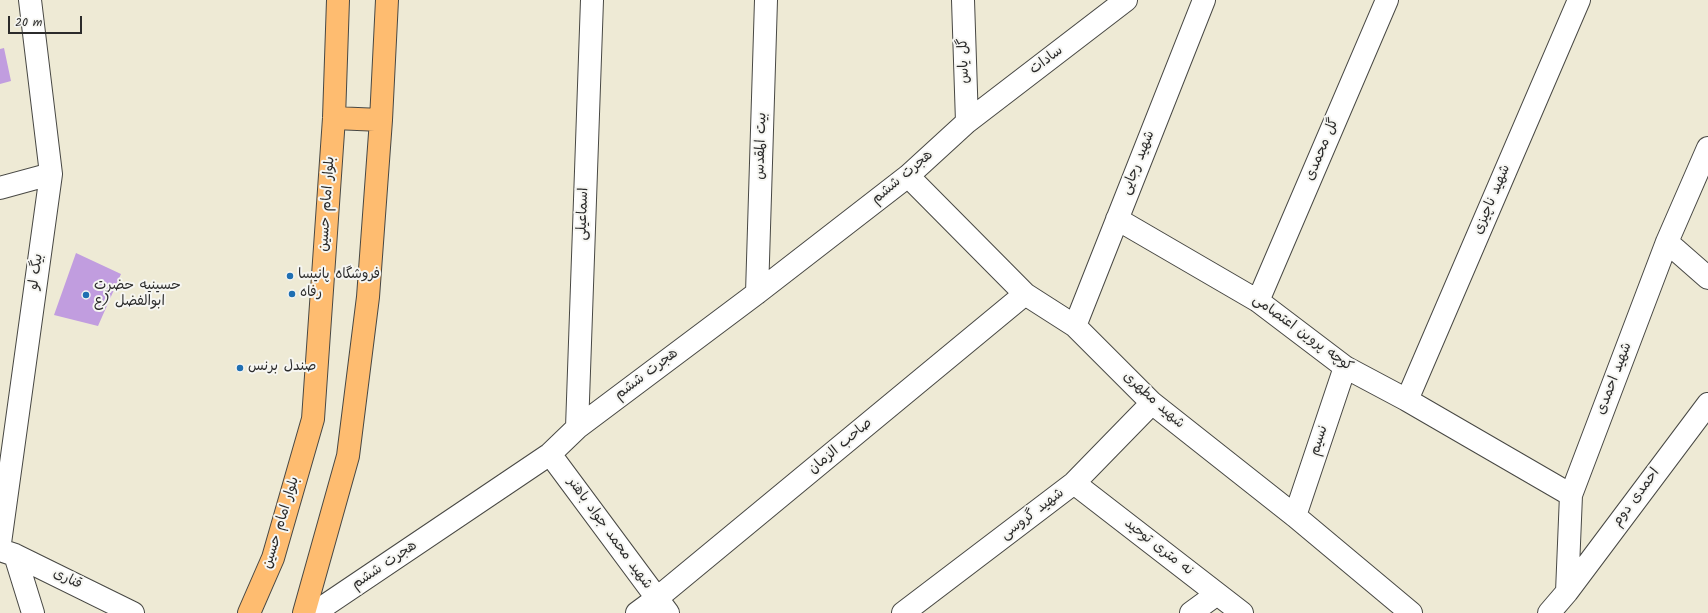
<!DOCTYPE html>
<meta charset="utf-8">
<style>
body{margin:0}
#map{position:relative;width:1708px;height:613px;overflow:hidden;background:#eeead5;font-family:Kalam,sans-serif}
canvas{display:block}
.scale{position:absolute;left:8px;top:16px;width:74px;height:18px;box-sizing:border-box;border:2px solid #2b2b2b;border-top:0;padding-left:5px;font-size:12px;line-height:14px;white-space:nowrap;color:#2b2b2b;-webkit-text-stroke:3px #f6f6f2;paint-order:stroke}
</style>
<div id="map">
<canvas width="1708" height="613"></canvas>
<div class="scale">20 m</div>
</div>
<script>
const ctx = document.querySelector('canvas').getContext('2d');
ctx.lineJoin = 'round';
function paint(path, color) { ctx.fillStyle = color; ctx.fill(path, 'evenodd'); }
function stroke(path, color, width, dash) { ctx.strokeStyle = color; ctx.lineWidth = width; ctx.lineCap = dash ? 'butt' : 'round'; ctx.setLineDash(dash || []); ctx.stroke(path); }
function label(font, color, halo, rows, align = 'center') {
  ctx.font = font + ' Kalam,"Playpen Sans Arabic",sans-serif'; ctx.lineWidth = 4; ctx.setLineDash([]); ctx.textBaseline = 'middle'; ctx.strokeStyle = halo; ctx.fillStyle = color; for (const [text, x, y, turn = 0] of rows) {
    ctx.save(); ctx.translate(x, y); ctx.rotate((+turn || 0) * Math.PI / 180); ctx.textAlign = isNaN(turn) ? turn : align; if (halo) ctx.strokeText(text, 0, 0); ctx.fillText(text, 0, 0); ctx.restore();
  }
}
const building = new Path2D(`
 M4,48L11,81L0,84V49Z
 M76,253L121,274L98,326L54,315Z`);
const minor = new Path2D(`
 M963,0L967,122
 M908,176L1025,294L1075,326L1152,403L1295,516L1411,613
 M0,188L51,174
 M1117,219L1258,301L1345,367L1407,400L1571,495
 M1667,242L1708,278
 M757,293L766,0
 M1258,301L1387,0
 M1075,326L1204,0
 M1407,400L1579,0
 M577,428L592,0
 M550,454L668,613
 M1074,483L1242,613
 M1295,516L1345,367
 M0,543L51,174L30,0
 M0,550L15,555L133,613
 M15,555L33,613
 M1567,592L1708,404
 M314,613L550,454L577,428L757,293L908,176L967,122L1126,0
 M637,613L656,599L1025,294
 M903,613L1074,483L1152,403
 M1191,613L1217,594
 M1549,613L1567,592L1571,495L1667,242L1708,148`);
const major = new Path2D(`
 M334,118L381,120
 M249,613L273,558L313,419L334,118L338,0
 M304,613L348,456L368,297L381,120L387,0`);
const markers = [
 [290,276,4,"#1f6fb2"],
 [292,294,4,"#1f6fb2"],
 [86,295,4,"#1f6fb2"],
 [240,368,4,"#1f6fb2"]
];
const streetNames = [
 ["گل یاس",965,61,-92],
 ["سادات",1047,61,-37],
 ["بیت المقدس",762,146,-88],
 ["گل محمدی",1323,150,-67],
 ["شهید رجایی",1139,163,-68],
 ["هجرت ششم",903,178,-40],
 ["شهید ناچیزی",1493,200,-67],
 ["بلوار امام حسین",328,204,-86],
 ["اسماعیلی",584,214,-88],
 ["بیگ لو",37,272,-82],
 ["کوچه پروین اعتصامی",1302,334,36],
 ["هجرت ششم",647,375,-37],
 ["شهید احمدی",1615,379,-69],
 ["شهید مطهری",1153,401,42],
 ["نسیم",1320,441,-72],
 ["صاحب الزمان",841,447,-40],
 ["احمدی دوم",1637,498,-53],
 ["شهید گروسی",1033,515,-37],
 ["بلوار امام حسین",282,523,-73],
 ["شهید محمد جواد باهنر",609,534,54],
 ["نه متری توحید",1158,548,38],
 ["هجرت ششم",385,566,-34],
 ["قناری",67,580,26]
];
const poiNames = [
 ["فروشگاه پانیسا",298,276],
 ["حسینیه حضرت",94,287],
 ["ابوالفضل (ع",94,303],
 ["رفاه",300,294],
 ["صندل برنس",248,368]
];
paint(building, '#c19ddf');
stroke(minor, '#484844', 24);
stroke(major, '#484844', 24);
stroke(minor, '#fff', 22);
stroke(major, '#febc70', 22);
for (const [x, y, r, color] of markers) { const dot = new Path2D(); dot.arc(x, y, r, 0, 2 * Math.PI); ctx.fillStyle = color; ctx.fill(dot); stroke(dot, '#f6f6f2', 1.5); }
label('14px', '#2b2b2b', '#f6f6f2', streetNames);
label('14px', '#2b2b2b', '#f6f6f2', poiNames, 'left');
</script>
